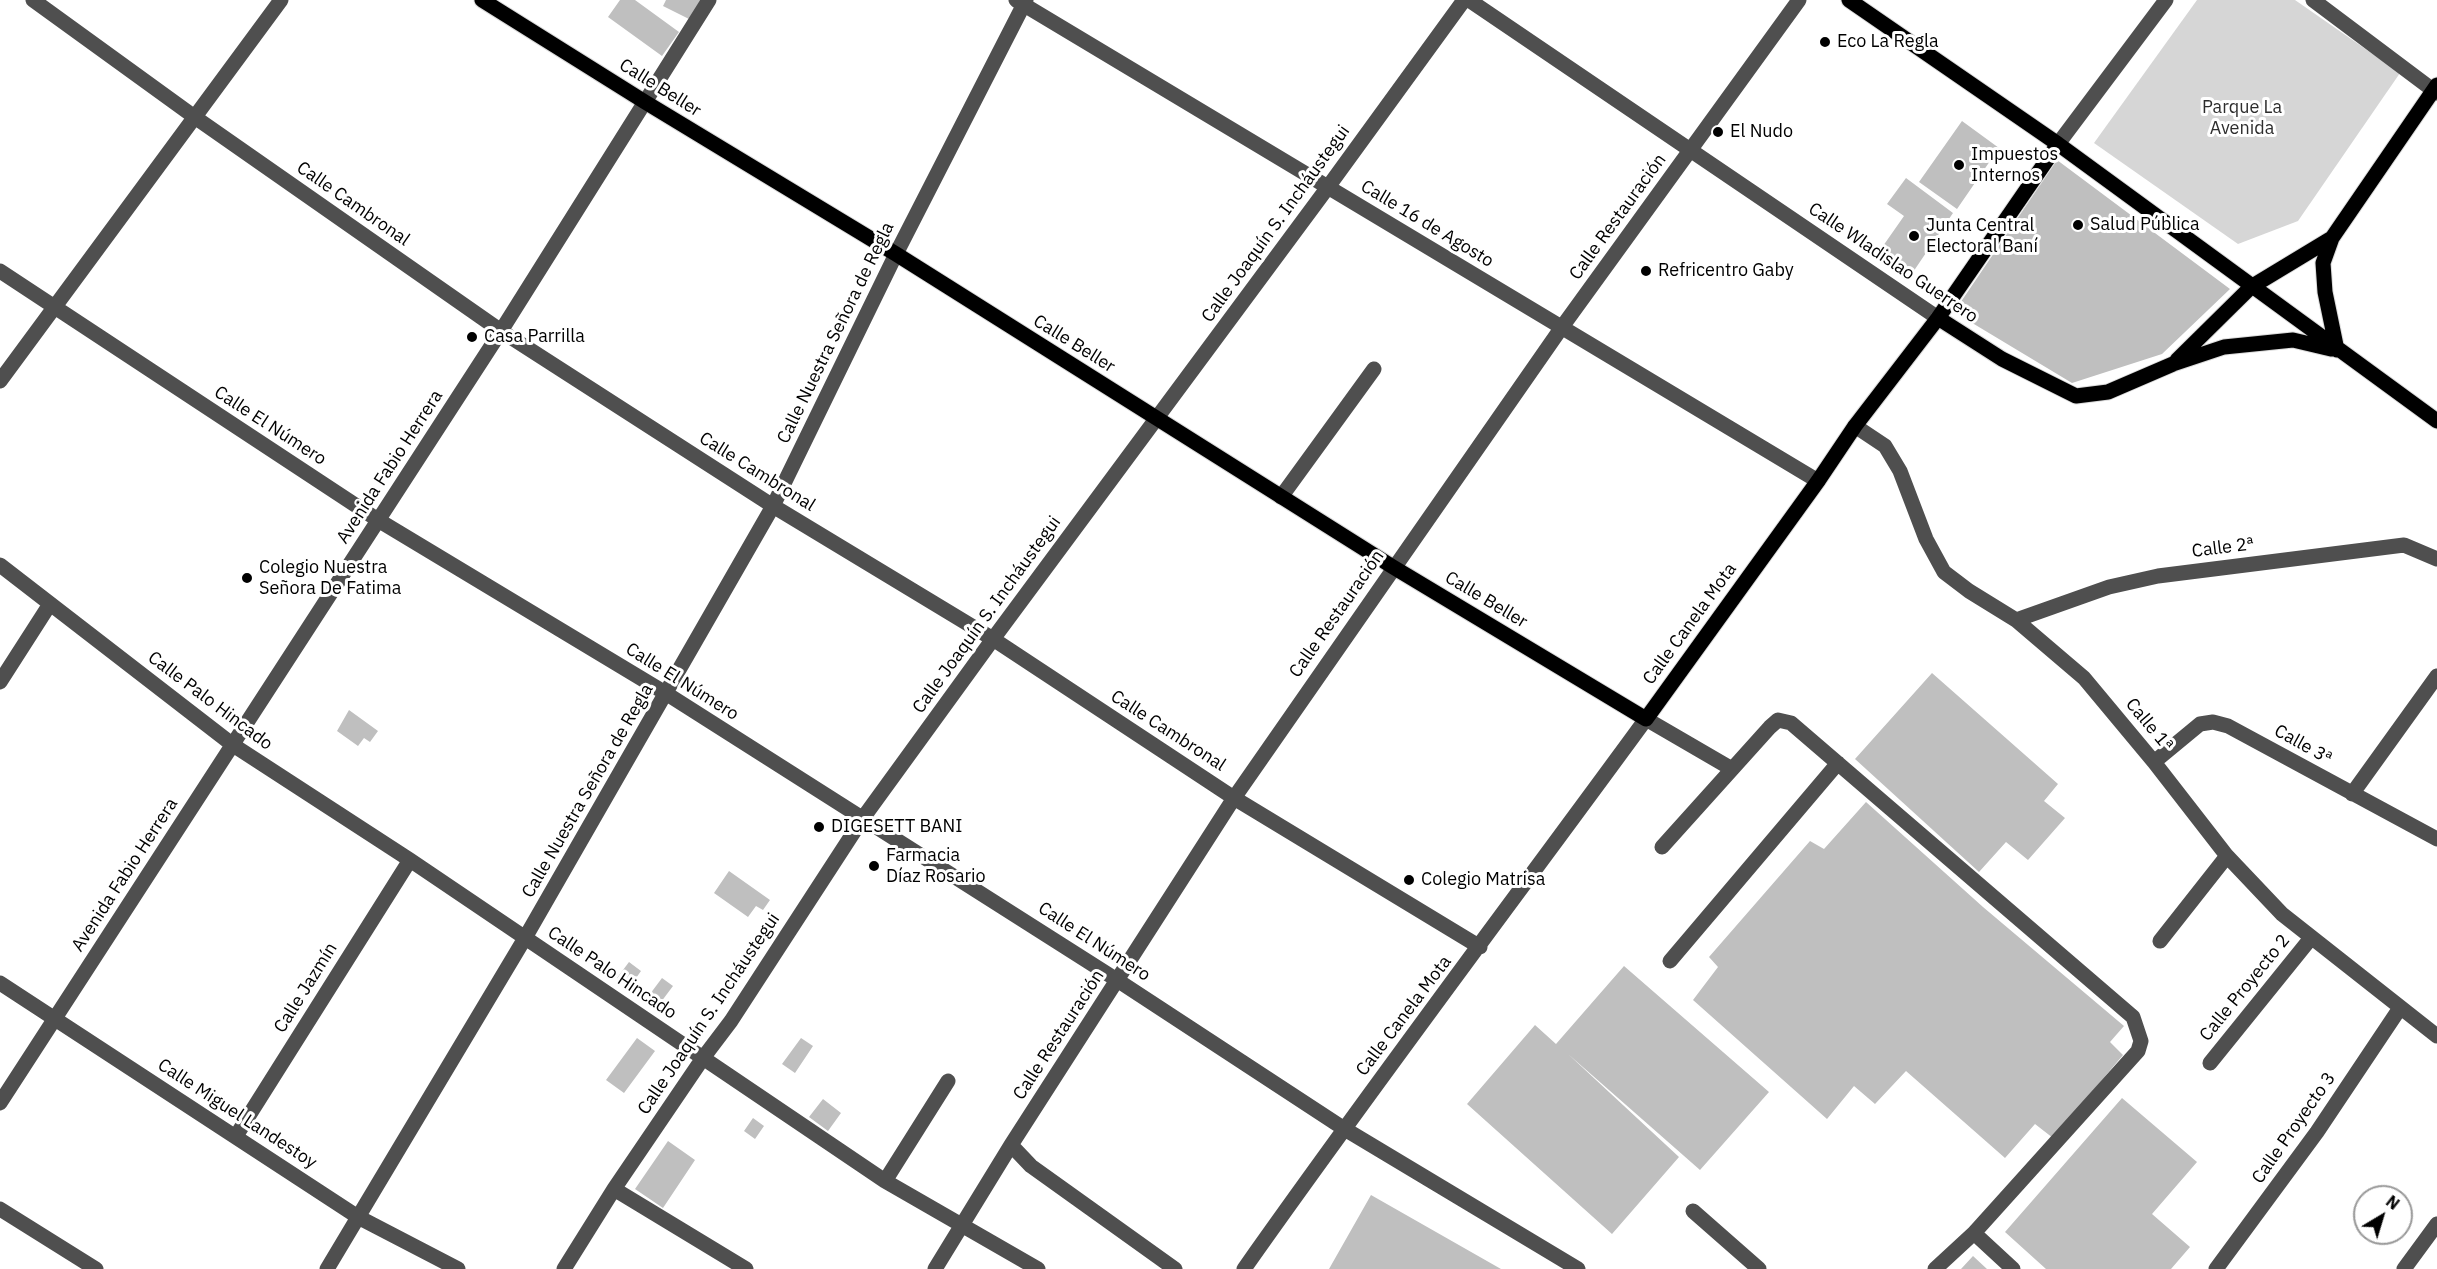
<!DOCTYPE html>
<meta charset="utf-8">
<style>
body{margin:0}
#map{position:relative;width:2437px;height:1269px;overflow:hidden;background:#fff;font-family:"IBM Plex Sans",sans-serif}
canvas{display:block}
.north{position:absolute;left:2353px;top:1185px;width:60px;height:60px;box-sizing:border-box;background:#fff;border:2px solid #999;border-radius:50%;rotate:38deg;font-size:16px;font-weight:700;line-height:24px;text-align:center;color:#000}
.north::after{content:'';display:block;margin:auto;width:21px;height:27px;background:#000;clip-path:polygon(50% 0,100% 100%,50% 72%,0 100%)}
</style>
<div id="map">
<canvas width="2437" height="1269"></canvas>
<div class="north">N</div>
</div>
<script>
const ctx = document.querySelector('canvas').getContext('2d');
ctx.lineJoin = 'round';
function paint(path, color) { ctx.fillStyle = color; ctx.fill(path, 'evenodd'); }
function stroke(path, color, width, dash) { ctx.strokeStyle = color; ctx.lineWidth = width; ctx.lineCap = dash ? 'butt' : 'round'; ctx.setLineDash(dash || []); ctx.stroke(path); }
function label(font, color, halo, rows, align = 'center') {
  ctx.font = font + ' "IBM Plex Sans",sans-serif'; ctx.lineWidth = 6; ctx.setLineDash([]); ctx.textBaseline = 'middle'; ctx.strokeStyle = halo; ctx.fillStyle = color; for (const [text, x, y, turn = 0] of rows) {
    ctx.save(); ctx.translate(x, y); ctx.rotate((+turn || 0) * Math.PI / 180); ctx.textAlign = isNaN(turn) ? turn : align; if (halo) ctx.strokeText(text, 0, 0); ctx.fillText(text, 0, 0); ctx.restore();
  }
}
const green = new Path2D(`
 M2197,0H2295L2400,73L2298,221L2238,244L2094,143Z`);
const building = new Path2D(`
 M620,0H635L679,32L662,56L608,17Z
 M666,0H704L693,21L663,6Z
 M1962,121L1999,148L1957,209L1919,182Z
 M2057,160L2230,289L2162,354L2072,383L1954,312Z
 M1906,178L1953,213L1909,278L1876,256L1904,216L1887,204Z
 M1932,673L2058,784L2044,801L2065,818L2028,860L2006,842L1979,872L1855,759Z
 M349,710L378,731L370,742L364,738L358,746L337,731Z
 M1866,802L1983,907L2124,1026L2110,1042L2123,1055L2053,1138L2035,1124L2005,1158L1906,1071L1875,1104L1854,1086L1827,1119L1693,1000L1718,967L1709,957L1810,841L1824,849Z
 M729,871L770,900L763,910L756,906L748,917L714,893Z
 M629,962L641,971L629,988L617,978Z
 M1624,966L1769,1092L1700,1170L1568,1054L1679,1157L1612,1234L1467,1104L1535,1025L1556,1044Z
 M662,978L673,986L661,1002L650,994Z
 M637,1038L655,1051L624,1093L606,1080Z
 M801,1038L813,1046L795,1073L782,1064Z
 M2122,1098L2197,1162L2152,1214L2190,1247L2171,1269H2046L2005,1232Z
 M823,1099L841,1113L828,1131L809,1117Z
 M753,1118L764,1126L755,1139L744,1131Z
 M668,1141L695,1160L663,1208L635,1189Z
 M1371,1195L1501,1269H1329Z
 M1973,1256L1987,1269H1961Z`);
const minor = new Path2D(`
 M33,0L196,118L501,331L773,506L993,639L1234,798L1480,947
 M1016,0L1818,481
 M1469,0L1938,318
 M2313,0L2437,93
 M2058,144L2166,0
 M0,271L378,520L667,694L1117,980L1343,1128L1578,1269
 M0,381L281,0
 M1855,426L1885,446L1900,471L1926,539L1944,572L1969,591L2016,620L2084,678L2154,762L2227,856L2282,914L2437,1036
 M1281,497L1374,369
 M0,565L233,745L410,860L885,1181L1038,1269
 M2016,620L2109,587L2158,576L2404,545L2437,559
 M0,682L50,604
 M2154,762L2200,724L2213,722L2228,726L2437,839
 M2352,794L2437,676
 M1662,847L1770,727L1778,720L1791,723L2133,1017L2141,1041L2138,1051L1974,1233L1935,1269
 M2160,941L2227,856
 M1670,961L1838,763
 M0,983L358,1217L458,1269
 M2210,1063L2311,938
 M0,1103L501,331L709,0
 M236,1136L410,860
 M1011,1145L1031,1166L1175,1269
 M885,1181L948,1081
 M614,1189L746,1269
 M0,1209L96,1269
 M1693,1211L1759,1269
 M1974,1233L2013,1269
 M327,1269L525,938L773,506L896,254L1026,0
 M564,1269L614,1189L703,1058L731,1021L863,818L993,639L1328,187L1464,0
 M935,1269L1011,1145L1234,798L1562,327L1799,0
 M1244,1269C1375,1083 1512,902 1646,719L1732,769
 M2216,1269L2317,1132L2400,1008
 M2404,1269L2437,1224`);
const major = new Path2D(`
 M482,0L645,102L896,254L1393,567L1646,719L1818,481L1855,426L1938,318L2058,144
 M1849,0L2058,144L2437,421
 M1938,318L2002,359L2076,396L2108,392L2173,364L2224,347L2293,340L2331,349
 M2337,350L2325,292L2323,263L2332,238L2437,85
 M2177,360L2251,287L2332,238`);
const markers = [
 [1825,42,6,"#000"],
 [1718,132,6,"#000"],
 [1959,165,6,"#000"],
 [2078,225,6,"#000"],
 [1914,236,6,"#000"],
 [1646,271,6,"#000"],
 [472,337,6,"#000"],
 [247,578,6,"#000"],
 [819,827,6,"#000"],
 [874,866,6,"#000"],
 [1409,880,6,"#000"]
];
const poiNames = [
 ["Eco La Regla",1837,42],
 ["El Nudo",1730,132],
 ["Impuestos",1971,155],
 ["Internos",1971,176],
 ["Salud Pública",2090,225],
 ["Junta Central",1926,226],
 ["Electoral Baní",1926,247],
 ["Refricentro Gaby",1658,271],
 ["Casa Parrilla",484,337],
 ["Colegio Nuestra",259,568],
 ["Señora De Fatima",259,589],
 ["DIGESETT BANI",831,827],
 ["Farmacia",886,856],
 ["Díaz Rosario",886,877],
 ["Colegio Matrisa",1421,880]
];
const streetNames = [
 ["Calle Beller",660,88,32],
 ["Calle Cambronal",353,204,35],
 ["Calle Restauración",1618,217,-54],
 ["Calle Joaquín S. Incháustegui",1276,224,-54],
 ["Calle 16 de Agosto",1427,224,31],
 ["Calle Wladislao Guerrero",1893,263,34],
 ["Calle Nuestra Señora de Regla",836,333,-64],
 ["Calle Beller",1074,344,32],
 ["Calle El Número",270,426,33],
 ["Avenida Fabio Herrera",390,467,-57],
 ["Calle Cambronal",757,472,32],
 ["Calle 2ª",2223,548,-7],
 ["Calle Beller",1486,600,31],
 ["Calle Restauración",1337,614,-55],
 ["Calle Joaquín S. Incháustegui",987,615,-54],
 ["Calle Canela Mota",1690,624,-54],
 ["Calle El Número",682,682,32],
 ["Calle Palo Hincado",210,701,37],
 ["Calle 1ª",2149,725,50],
 ["Calle Cambronal",1168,731,33],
 ["Calle 3ª",2303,745,29],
 ["Calle Nuestra Señora de Regla",588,791,-60],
 ["Avenida Fabio Herrera",125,875,-57],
 ["Calle El Número",1094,942,33],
 ["Calle Palo Hincado",612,973,34],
 ["Calle Jazmín",306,988,-58],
 ["Calle Proyecto 2",2245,988,-51],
 ["Calle Joaquín S. Incháustegui",709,1014,-56],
 ["Calle Canela Mota",1404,1016,-53],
 ["Calle Restauración",1059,1035,-57],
 ["Calle Miguel Landestoy",237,1114,33],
 ["Calle Proyecto 3",2294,1128,-55]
];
const parkNames = [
 ["Parque La",2242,108],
 ["Avenida",2242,129]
];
paint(green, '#d6d6d6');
paint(building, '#bfbfbf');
stroke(major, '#dbdbdb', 17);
stroke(minor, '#4f4f4f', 15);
stroke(major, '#000', 15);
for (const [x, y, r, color] of markers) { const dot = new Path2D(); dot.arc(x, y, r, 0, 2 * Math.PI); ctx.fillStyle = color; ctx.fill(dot); stroke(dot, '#fff', 2); }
label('18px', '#000', '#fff', poiNames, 'left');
label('18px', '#000', '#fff', streetNames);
label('18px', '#2d2d2d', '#fff', parkNames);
</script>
